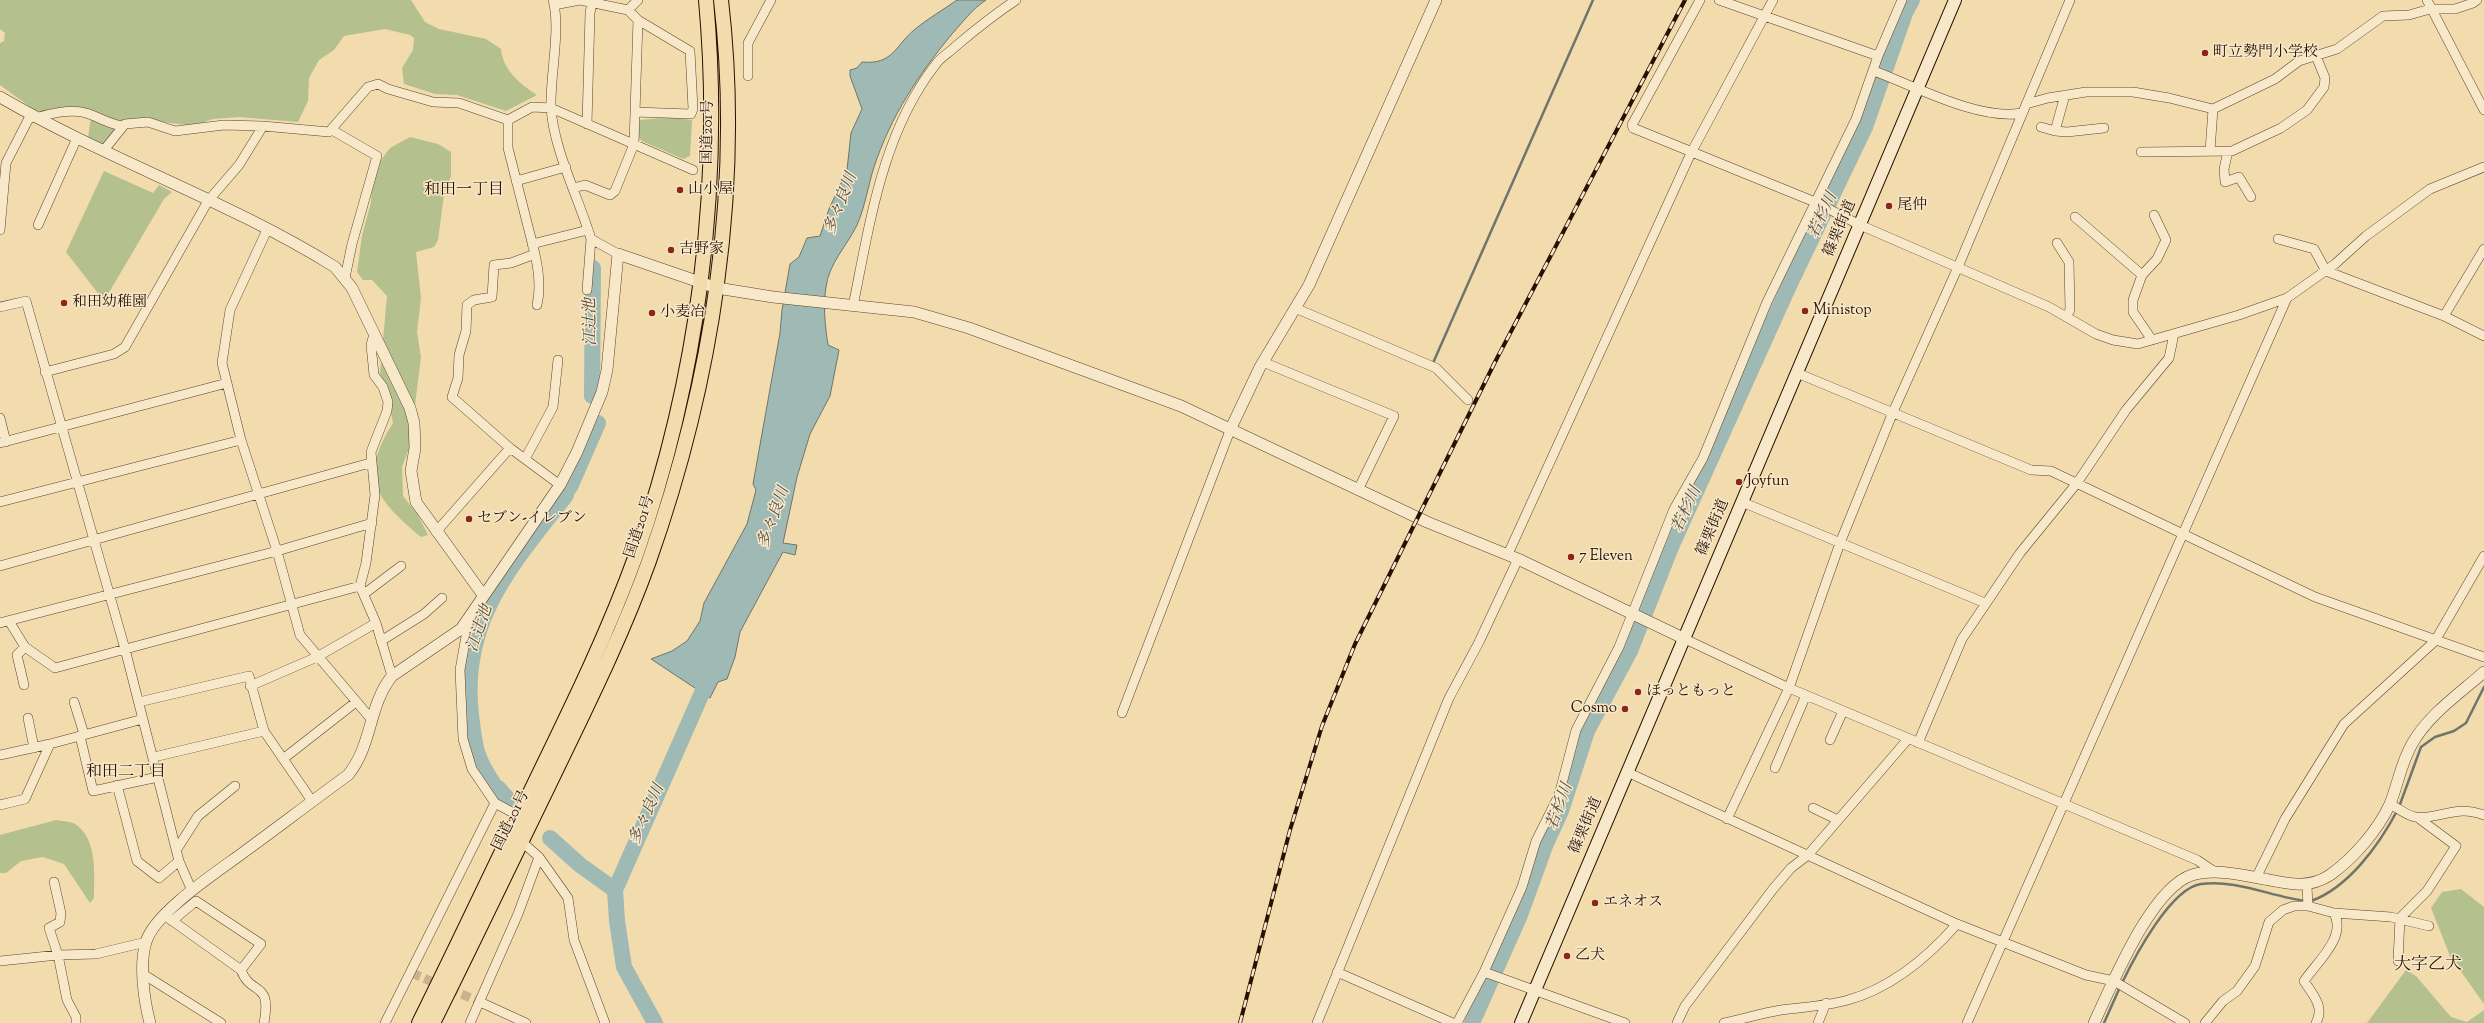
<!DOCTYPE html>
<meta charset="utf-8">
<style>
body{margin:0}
canvas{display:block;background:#f2dbad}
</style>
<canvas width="2484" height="1023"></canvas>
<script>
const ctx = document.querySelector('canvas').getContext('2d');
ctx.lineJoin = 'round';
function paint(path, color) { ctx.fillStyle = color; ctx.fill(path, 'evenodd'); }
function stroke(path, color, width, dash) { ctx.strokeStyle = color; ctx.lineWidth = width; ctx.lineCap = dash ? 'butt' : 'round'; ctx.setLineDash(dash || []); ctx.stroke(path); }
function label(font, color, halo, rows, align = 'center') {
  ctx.font = font + ' "Sorts Mill Goudy","Noto Serif JP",serif'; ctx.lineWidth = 3; ctx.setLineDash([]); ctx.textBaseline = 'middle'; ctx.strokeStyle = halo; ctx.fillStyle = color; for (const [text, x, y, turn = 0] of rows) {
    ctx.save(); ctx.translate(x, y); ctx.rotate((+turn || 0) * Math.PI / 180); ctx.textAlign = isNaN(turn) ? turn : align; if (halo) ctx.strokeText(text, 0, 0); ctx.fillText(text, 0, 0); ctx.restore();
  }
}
const green = new Path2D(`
 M0,0H411L425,22L439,29L486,39L501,49C503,70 519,83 537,95L506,111L457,95L435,94L404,84L402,68L413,50L414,38L410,35L385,29L344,36L334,50L319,60L309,78L308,101L298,122L239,117L213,119L192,126L144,119L124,122L105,147L88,138L91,117L71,108L54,115L34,110L0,85V43L4,41L5,33L0,29Z
 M673,117L692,120L690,156L683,159L642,141L638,137L640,120Z
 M410,137L438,144L451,152V176L444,195L438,240L434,247L416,252L421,298L417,332L421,357L410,446L402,467L403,496L418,515L428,535L421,537C376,499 358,478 393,423L388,397L380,373L387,296L372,280H363L357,272L362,236L371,202L373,171L390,148Z
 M104,171L153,193L159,185L172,192L164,199L104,301L66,252Z
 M56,820C61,821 70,821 75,824C98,839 94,874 94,898L90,903L64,864L43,857L21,861L6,873H0V835Z
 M2461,889L2484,907V1004L2450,956L2431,908L2442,892Z
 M2406,970L2416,976L2451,1017L2467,1022L2484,1010V1023H2367Z`);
const water = new Path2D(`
 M957,0H986C972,9 963,22 952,34C918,75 891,116 874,167C868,186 865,207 857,225C847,246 829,263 826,287C823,306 825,325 828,345L839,350L830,396L810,434L797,477L783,543L797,545L795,555L783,552L740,632L735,657L727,679L718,682L710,698L651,659L672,651L687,641L700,621L704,603L747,524L756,490L753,484L780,333L782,310L790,264L799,257L807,238L820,236L829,209L847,170L851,133L862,109L850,76V70L857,68L862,62C893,65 895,46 914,30C927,19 943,10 957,0Z`);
const stream = new Path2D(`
 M1433,363L1593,0
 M2399,807L2421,747L2435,737L2454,731L2466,723L2484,687
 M2311,901C2348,888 2379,845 2397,811
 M2122,983C2135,956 2171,888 2201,884C2236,879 2272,897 2306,901
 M2104,1023L2120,987`);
const river = new Path2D(`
 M592,396L593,268
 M570,487L598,423
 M493,783C475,756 475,747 471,715C460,620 512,565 566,495
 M498,788L508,799
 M550,838L580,865L615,890
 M655,1023L624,967L617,921L615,890L702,693L708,673
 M1472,1023L1520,915L1545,846L1561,811L1587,731L1630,651L1671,547L1788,288L1865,127L1905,13L1912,0`);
const minorTunnel = new Path2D(`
 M412,973L480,1002`);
const minor = new Path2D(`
 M553,0C561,29 550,75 551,107C553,148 579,199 591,239L618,254
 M1700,0L1632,125L1633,128L1815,202L1860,225L2049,307L2096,334L2113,340L2138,344L2239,315L2287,298L2335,264L2366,236L2430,189L2484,167
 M1719,0L1878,56
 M2427,0L2484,110
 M554,5L580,0L628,10L638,0
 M1874,71C1915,86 1979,121 2022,113
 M748,76V43L771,0
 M2065,95L2055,131L2067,132L2104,128
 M2026,104L2048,98L2086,92H2133L2169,98L2213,109L2275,79L2299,61L2337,49L2383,16L2409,15L2430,9H2455L2473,3L2477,0
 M635,112L691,114L693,109L690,51L638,20
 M36,118C50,113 71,109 86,113C99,117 109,124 122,126
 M508,120V148L535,254L511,263L494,265L492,297L474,300L467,305L466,331L459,355L458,378L452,397L510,448L560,485
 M587,124L590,13L592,3
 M2041,127L2055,131
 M332,130L377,156L352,244L345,278
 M104,150L125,124L148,122L175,131L224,125L263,126
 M2210,151L2213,109
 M2228,151L2224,169L2225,182L2239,177L2251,197
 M2141,152L2232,151L2281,128L2307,110L2324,87L2325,78L2316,56
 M516,181L566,167
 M573,188L585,185L610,195L615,191L634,144L638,20L628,10
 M2075,217L2142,275
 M38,225L77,138
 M0,230L6,163L28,120L33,116
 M267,230L230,310L222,363L241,440L277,551L300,635L372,720
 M2278,239L2314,249L2326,271L2444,316L2484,336
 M2057,243L2069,262L2070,310L2066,317
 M532,244L588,230
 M535,254C539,272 541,288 537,305
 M587,290L591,239
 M853,306C870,223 882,133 936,64C941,57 950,52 956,46C976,29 995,14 1016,0
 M0,307L26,301L125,649L179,861L192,891
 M1295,308L1436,368L1468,400
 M2444,316L2484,249
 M374,334L371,345L374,375L383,387L388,402L387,411L371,452L375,495L366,563L360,586L376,623L392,676
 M2152,340L2133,312V300L2142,275L2157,259L2166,240L2154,215
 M1263,362L1394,416L1358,490
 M45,372L114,354L125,347L208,201L239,165L263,126L329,132L368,87L378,84L388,89L433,102L459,103L508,120L532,107L551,108L693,170
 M1797,373L2031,470L2051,471L2315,597L2484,657
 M0,418L6,442
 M0,443L227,383
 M525,459L553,407L558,360
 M0,502L241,440
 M1742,502L1985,603
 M436,532L510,448
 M1508,554L1691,153L1773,0
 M0,566L370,463
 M364,594L401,566
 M469,619L460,670L463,739L472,769L495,803L519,816
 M9,621L25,647L55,668L360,586
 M0,623L277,551L372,523
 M1685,639L1789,688L2197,860L2215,872
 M381,641L424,614L442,598
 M24,685L17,655L25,647
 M250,686L317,657L376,623
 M74,702L84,734
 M139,702L249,676L264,731L312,801
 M1122,713L1231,428
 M28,718L34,748
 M80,736L93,791L158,777
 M1830,740L1843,711
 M1918,743L1962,639L2020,553L2077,483L2126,410L2169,358L2174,334
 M0,755L50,744L143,719
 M154,757L264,731
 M283,759L356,702
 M1775,768L1806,695
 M1627,772L1957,924L2086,975L2114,981L2185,1023
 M117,785L137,861L159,878L179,861
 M2390,804C2398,808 2406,815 2415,817C2439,820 2454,804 2484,815
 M0,805L25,799L50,744
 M1813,808L1838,820
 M1727,819L1789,688L1840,543L1893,412L1958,267L2070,0
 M521,841L539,857L568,898L574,940L605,1023
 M177,849L198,816L235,786
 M2256,878L2285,819L2344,724L2435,641L2484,556
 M54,882L61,913L60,922L49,928L58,955L67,1000L76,1017V1023
 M2307,886L2308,906L2334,913C2347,937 2317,962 2304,981C2313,995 2325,1007 2316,1023
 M2334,913L2391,917L2429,926
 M167,917L241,970
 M172,921L196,901L261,944L241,970C251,997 272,979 264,1023
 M0,961L58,955L96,954L146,942
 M2398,961L2400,918L2427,891L2456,846L2417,817
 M1337,972L1453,1023
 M1484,972L1625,1023
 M143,974L221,1023
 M480,1002L526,1023
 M385,1023L495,803
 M470,1023L518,914L539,857
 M1317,1023L1449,698L1479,642L1518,559
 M1457,1023L1484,972L1522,887L1536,841L1559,795L1576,730L1619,647L1674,509L1703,458L1767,302L1856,119L1878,56L1902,0
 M1677,1023L1685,1006L1773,889L1791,868L1808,855L1908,739
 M1724,1023C1743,1019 1762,1013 1781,1010C1803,1007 1827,1006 1848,1000C1891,988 1928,957 1957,924
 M1818,1023L1826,1003
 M1967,1023L2287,298
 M2205,1023L2223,1001L2237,991L2255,966L2269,922L2283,910L2294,906H2308`);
const tertiary = new Path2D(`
 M0,97C108,160 229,201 335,267L352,288L410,408L414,423L415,448L411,471L416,502L483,595
 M1231,428L1260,367L1309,285L1436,0
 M150,1023C144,1001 139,964 146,942C155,911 222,869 248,849C282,824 315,799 348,775C373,744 368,706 392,676L461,629L560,485L577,452L602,392L607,370L618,254L717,288L773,297L914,312L969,328L1181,406L1427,522L1518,559L1685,639
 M2094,1023C2112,985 2151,888 2192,875C2215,868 2242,875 2264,879C2288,884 2309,889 2330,875C2354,858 2378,830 2390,804C2398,784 2401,763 2412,744C2428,715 2459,694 2484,672`);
const secondary = new Path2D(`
 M1521,1023L1955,0`);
const trunk = new Path2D(`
 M419,1023C460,940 499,857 539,774C574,702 609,630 636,555C698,379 723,187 706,0
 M433,1023C472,945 509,867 547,789C583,714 621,639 649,561C712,383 743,188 721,0`);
const rail = new Path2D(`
 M1240,1023L1290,830L1322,726L1355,644L1495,362L1685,0`);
const markers = [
 [2205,53,4,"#8f2418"],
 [680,190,4,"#8f2418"],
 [1889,206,4,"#8f2418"],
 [671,250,4,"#8f2418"],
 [64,303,4,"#8f2418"],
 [1805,311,4,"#8f2418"],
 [652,313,4,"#8f2418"],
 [1739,482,4,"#8f2418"],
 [469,519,4,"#8f2418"],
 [1571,557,4,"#8f2418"],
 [1638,692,4,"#8f2418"],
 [1625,709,4,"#8f2418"],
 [1595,903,4,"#8f2418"],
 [1567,956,4,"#8f2418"]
];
const poiNames = [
 ["町立勢門小学校",2213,53],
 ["山小屋",688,190],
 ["尾仲",1897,206],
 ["吉野家",679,250],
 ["和田幼稚園",72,303],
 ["Ministop",1813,311],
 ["小麦冶",660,313],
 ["Joyfun",1747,482],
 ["セブン-イレブン",477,519],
 ["7 Eleven",1579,557],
 ["ほっともっと",1646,692],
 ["Cosmo",1617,709,"right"],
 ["エネオス",1603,903],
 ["乙犬",1575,956]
];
const streetNames = [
 ["国道201号",709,132,-89],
 ["篠栗街道",1841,229,-67],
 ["国道201号",641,527,-72],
 ["篠栗街道",1714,528,-67],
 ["国道201号",512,821,-64],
 ["篠栗街道",1587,826,-67]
];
const neighbourhoodNames = [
 ["和田一丁目",464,191],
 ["和田二丁目",126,773]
];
const waterNames = [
 ["多々良川",842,204,-69],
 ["若杉川",1824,216,-65],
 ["江辻池",592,322,-91],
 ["若杉川",1688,510,-65],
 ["多々良川",775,518,-70],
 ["江辻池",481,629,-71],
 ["若杉川",1561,807,-70],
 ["多々良川",648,815,-66]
];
const quarterNames = [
 ["大字乙犬",2428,966]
];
paint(green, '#b4c18f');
paint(water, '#9fb9b4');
stroke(water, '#70756c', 1);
stroke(stream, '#70756c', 2.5);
stroke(river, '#9fb9b4', 16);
stroke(minorTunnel, '#cab28a', 9, [9, 4.5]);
stroke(minor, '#5b432b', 10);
stroke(tertiary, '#5b432b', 12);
stroke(secondary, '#291000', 14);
stroke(trunk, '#291000', 16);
stroke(minor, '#f7e8ca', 9);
stroke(tertiary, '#f7e8ca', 11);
stroke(secondary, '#f7e8ca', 12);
stroke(trunk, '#f2dbad', 14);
stroke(rail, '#291000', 4);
stroke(rail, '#f7e8ca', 2.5, [8]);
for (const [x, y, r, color] of markers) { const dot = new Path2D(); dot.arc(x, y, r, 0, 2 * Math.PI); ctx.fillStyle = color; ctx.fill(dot); stroke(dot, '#f7e8ca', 1.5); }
label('15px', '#291000', '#f7e8ca', poiNames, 'left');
label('15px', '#291000', '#f7e8ca', streetNames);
label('16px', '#291000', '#f7e8ca', neighbourhoodNames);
label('italic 16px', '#524b3f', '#f7e8ca', waterNames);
label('17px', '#291000', '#f7e8ca', quarterNames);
</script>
